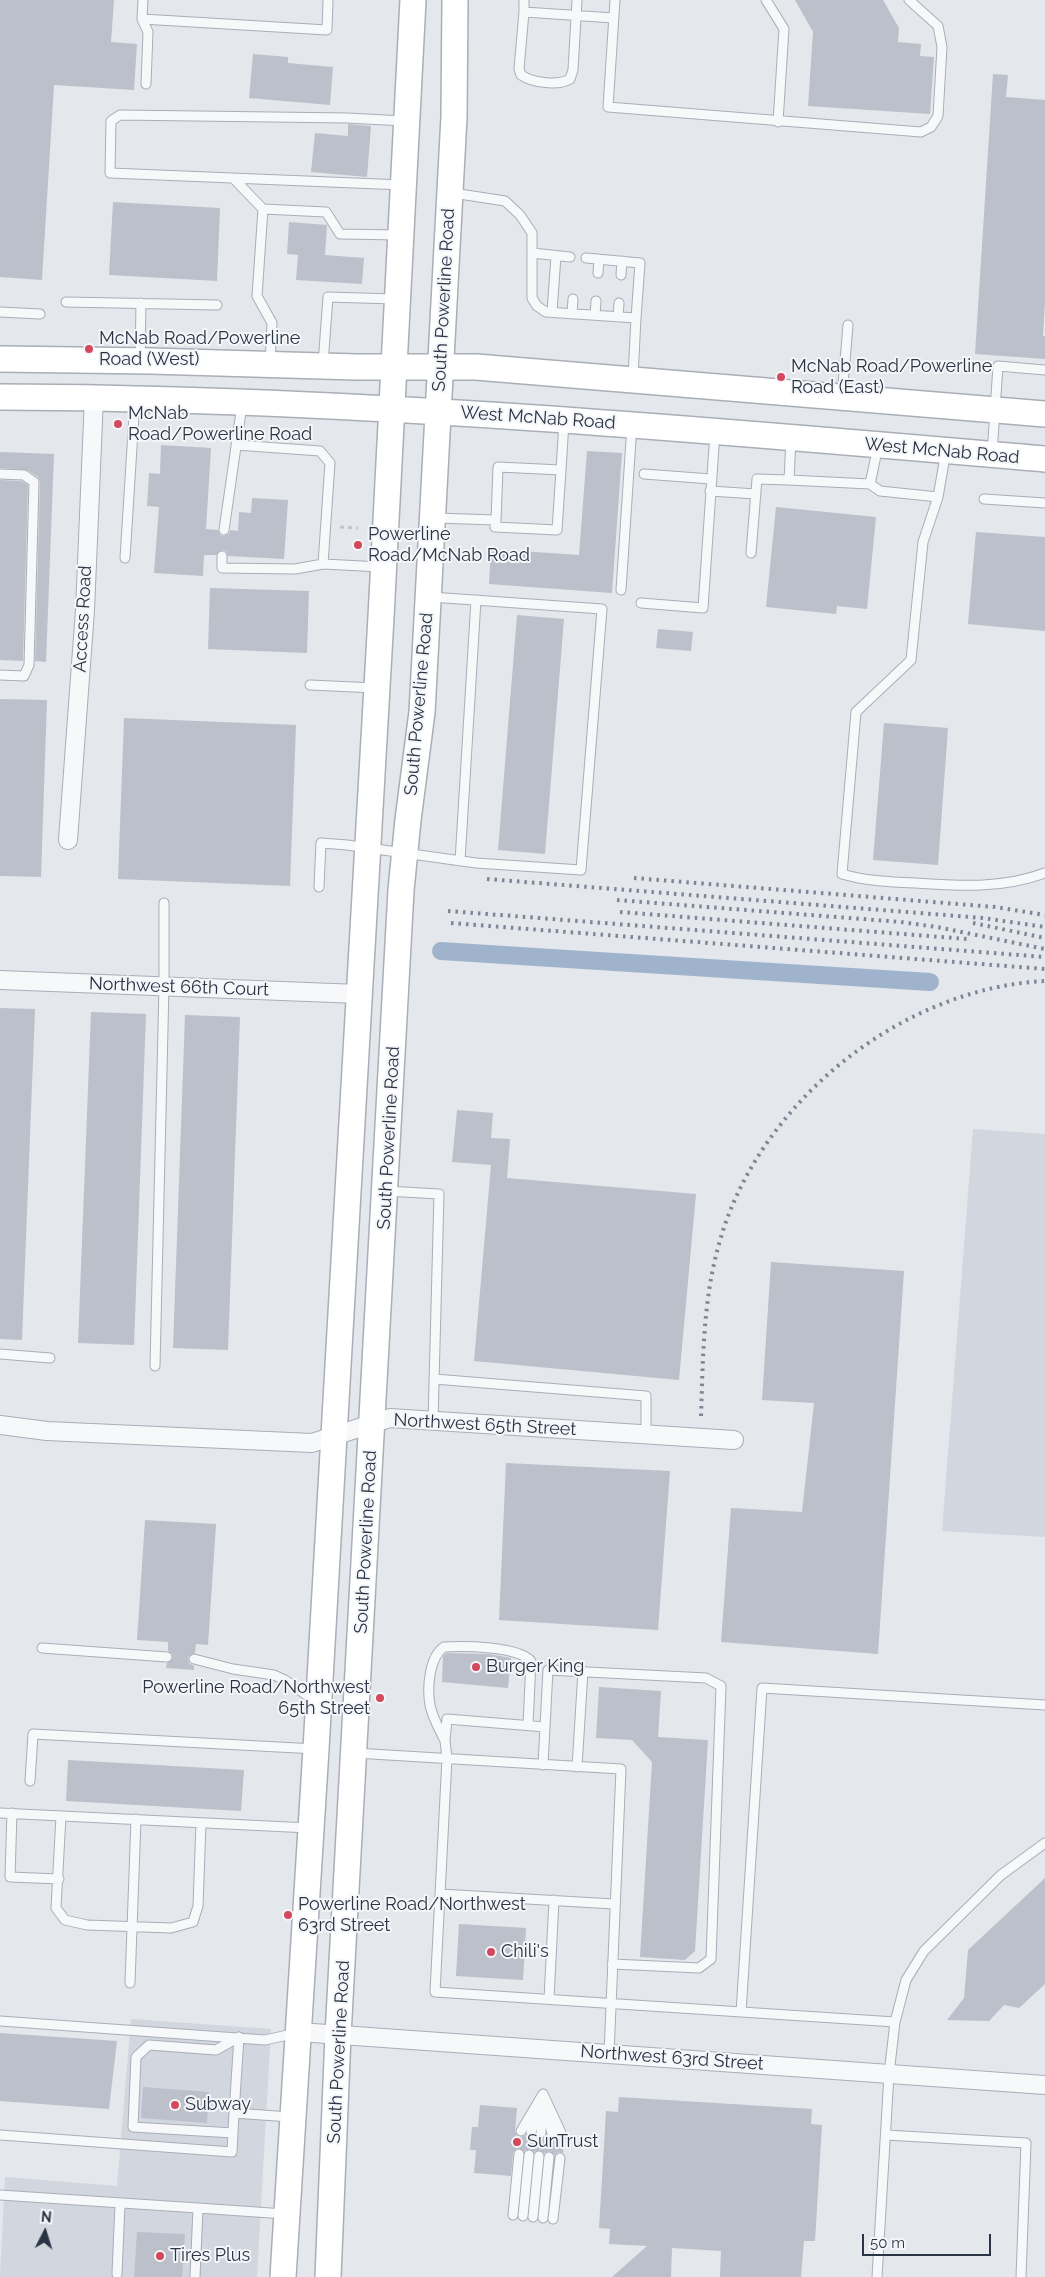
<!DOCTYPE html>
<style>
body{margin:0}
#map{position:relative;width:1045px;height:2277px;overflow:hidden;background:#e4e7ec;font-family:Raleway,sans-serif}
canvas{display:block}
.north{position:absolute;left:20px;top:2207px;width:50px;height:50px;-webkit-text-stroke:4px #f4f6f9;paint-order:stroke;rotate:5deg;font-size:14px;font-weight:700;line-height:20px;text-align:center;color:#2b3445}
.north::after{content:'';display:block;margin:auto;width:18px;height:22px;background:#2b3445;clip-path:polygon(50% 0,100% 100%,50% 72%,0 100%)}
.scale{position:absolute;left:862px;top:2234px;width:129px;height:22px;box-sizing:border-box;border:2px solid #2b3445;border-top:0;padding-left:6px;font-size:15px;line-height:18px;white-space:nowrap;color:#2b3445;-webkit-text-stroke:4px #f4f6f9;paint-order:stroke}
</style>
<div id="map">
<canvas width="1045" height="2277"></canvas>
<div class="north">N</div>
<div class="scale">50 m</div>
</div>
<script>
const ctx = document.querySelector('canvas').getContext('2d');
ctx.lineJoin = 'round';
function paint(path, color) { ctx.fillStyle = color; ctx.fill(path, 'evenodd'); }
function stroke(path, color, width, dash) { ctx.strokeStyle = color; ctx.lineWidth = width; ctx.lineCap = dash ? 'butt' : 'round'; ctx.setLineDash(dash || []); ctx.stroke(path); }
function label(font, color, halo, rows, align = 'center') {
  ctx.font = font + ' Raleway,sans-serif'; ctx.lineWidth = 4; ctx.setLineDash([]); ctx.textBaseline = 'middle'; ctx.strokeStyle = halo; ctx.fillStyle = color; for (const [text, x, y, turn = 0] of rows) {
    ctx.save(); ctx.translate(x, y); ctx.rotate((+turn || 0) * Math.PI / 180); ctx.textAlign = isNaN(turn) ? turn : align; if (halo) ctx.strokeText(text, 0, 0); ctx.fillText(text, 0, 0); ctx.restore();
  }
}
const built = new Path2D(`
 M973,1129L1045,1134V1537L942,1531Z
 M131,2019L271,2029L257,2277H0L5,2177L117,2186Z`);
const canal = new Path2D(`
 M441,951L930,982`);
const building = new Path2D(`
 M0,0H114L111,42L137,44L134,90L54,85L42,280L0,277Z
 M795,0H883L899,28L898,42L921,44L920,56L934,57L930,114L808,106L813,32Z
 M253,54L288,57V63L333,67L330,105L249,98Z
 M993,74L1008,75L1006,97L1045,100V302L1043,336H1045V359L975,354Z
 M348,124L371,126L367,177L311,172L315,133L348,136Z
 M113,202L220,208L217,281L109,275Z
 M289,222L327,225L325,255L364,258L362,284L296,280L298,255L287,254Z
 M161,445L211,448L206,529L218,530L220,535L224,536L229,534L230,530L238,531L239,512L251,513L252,498L288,500L284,559L228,556L226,551L222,550L216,555H204L203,576L154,573L159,507L147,506L149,473L160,474Z
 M587,451L622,453L612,593L489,584L491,549L579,555Z
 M0,452L54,454L46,662L35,661L40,482L38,477L27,470L0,468Z
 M0,480L22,481L28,485L23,661L0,660Z
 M776,507L876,517L867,609L837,606L836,614L766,607Z
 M976,532L1045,537V631L968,624Z
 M210,588L309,591L307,653L208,649Z
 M517,615L564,619L545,854L498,850Z
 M658,629L693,632L691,651L656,648Z
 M0,699L47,700L41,877L0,876Z
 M124,718L296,725L290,886L118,879Z
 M884,723L948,728L938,865L873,860Z
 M0,1008L35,1009L22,1340L0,1339Z
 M91,1012L146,1014L134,1345L78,1343Z
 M185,1015L240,1017L228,1350L173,1348Z
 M457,1110L493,1113L491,1138L510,1139L507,1178L696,1194L679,1380L474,1361L491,1165L452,1162Z
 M771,1262L904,1271L878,1654L721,1642L731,1508L802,1512L814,1403L762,1400Z
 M506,1463L670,1471L658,1630L499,1620Z
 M145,1520L216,1524L208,1645L196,1644L195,1653L188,1657L189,1663L194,1666V1670L166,1668L167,1663L173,1658L172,1654L168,1651V1642L137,1640Z
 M447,1653L489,1654L511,1658L508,1688L442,1682L443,1656Z
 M599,1687L661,1691L658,1737L708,1740L695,1951L685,1960L640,1957L652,1762L632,1740L596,1738Z
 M68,1760L244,1770L241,1811L66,1801Z
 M1045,1878V1984L1019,2008L1004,2005L989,2021L947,2020L964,1998L968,1950Z
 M459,1924L526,1928L523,1980L456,1976Z
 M0,2033L117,2041L109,2109L0,2101Z
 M143,2087L209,2092L207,2123L141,2118Z
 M619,2097L812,2109L811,2124L822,2125L815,2241H804L801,2277H720L721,2251L672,2248L671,2277H612L647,2246L609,2244L610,2229L599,2228L606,2111L618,2112Z
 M480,2105L517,2108L515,2131L517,2136L521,2137L526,2135L532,2138L536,2136L541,2139L546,2136L551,2140L557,2138L564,2141L563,2153L558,2152L555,2155L550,2151L544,2153L540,2150L534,2152L530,2149L524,2151L517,2148L513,2153L511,2176L474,2173L476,2150H470L472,2127H478Z
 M137,2232L185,2234L182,2277H134Z`);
const path = new Path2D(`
 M340,527L358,528`);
const service = new Path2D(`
 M143,0L142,19L148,32L146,84
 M577,0L573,70L570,79C558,86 533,83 521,75L519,69L524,12L614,18
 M615,0L608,107L921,132L931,127L938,116L942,47L938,26L909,0
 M766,0L784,29L778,122
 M524,12V0
 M142,19L327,30L328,0
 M234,179L263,209L326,212L340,234L400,235
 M403,185L110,173L111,121L120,115L347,118L404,121
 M453,193L505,201L520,215L532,233V298L537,306L546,312L636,318L633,377
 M263,209L257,296L272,323L270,364
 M532,253L570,257
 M586,258L640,263L636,318
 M598,273L599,259
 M621,275L622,261
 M66,302L217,305
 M0,312L40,314
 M552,312L556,256
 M572,314L573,299
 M595,315L596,301
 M618,317L619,303
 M140,360L141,303
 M323,364L328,297L395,299
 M842,397L848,325
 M236,445L320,451L330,463L323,564
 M946,451L938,497L923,542L911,660L856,712L842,874C866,881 890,882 915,883C959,886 1003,889 1045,873
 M992,454L998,366L1045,370
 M0,474L24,475L34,482L29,665L24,676L0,675
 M644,474L711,479
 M789,480L870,484L878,446
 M870,484L880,491L938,497
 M710,491L756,494
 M984,499L1045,503
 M435,518L496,520L498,467L561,470L564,422
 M496,520L495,527L557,530L561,470
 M224,530L242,405
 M751,553L757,479L789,480L791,439
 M222,556V568L295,569L323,564L381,567
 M125,558L135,400
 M621,590L632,425
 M641,603L703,608L715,432
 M310,685L375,688
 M460,861L476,600
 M319,887L321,843L347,845L476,863L581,870L602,609L431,597
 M386,1191L439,1194L433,1421
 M0,1354L50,1358
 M155,1366L164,986V903
 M434,1379L646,1396V1435
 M42,1648L167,1657
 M194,1659L233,1669L274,1675L285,1680L315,1701
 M545,1727L447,1719L445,1741L447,1758L435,1992L895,2022
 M445,1741C440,1730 432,1717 430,1705C427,1688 429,1657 444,1647C464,1646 517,1646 531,1661L528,1725
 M355,1753L621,1769L609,2054
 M543,1765L548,1670L706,1678L721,1686L711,1959L699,1968L612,1964
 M577,1767L583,1671
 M30,1781L33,1734L316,1749
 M0,1813L309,1828
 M12,1813L10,1877L59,1879
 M61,1816L56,1908L65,1920L87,1925L171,1928L193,1922L198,1906L201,1823
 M440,1894L614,1904
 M130,1983L136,1819
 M549,1999L554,1900
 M741,2012L762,1688L1045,1705
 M0,2021L265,2040L297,2033
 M543,2094L562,2135
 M547,2112L552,2134
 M234,2113L239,2037
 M521,2131L543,2094
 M531,2132L538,2109
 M233,2133L133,2127L136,2057L149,2045L216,2050L239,2037
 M541,2133L542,2107
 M0,2135L232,2152L234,2113L290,2117
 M886,2135L1026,2143L1021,2277
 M0,2195L198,2208L195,2277
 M198,2208L285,2214
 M513,2215L519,2154
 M523,2216L529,2155
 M533,2217L539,2156
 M543,2218L549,2157
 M553,2219L560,2158
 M117,2274L120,2204
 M877,2277L889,2074L895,2022L906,1980L924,1951L1001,1875L1045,1843`);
const minor = new Path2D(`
 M68,840L85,610L94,397
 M0,980L359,994
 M0,1425L47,1431L312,1443L390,1418L734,1440
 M299,2032L1045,2085`);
const secondary = new Path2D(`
 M0,359L151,361L356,367H476L1045,414
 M0,397C349,398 697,429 1045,459
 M283,2277L316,1749L381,617L413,0
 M328,2277L338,2035L401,890L408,820L422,712L454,117L455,0`);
const rail = new Path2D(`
 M634,878L995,907L1045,915
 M487,879L983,918L1045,927
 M617,900L901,922L937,927L1045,949
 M448,911L1045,957
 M620,912L967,939
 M451,923L1045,969
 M973,923L1045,938
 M701,1416C703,1359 703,1300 719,1244C757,1104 900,988 1045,981`);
const markers = [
 [89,349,5,"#d1495b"],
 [781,377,5,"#d1495b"],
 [118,424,5,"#d1495b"],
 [358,545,5,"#d1495b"],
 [476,1667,5,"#d1495b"],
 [380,1698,5,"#d1495b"],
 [288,1915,5,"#d1495b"],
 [491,1952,5,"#d1495b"],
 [175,2105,5,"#d1495b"],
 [517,2142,5,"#d1495b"],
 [160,2256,5,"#d1495b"]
];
const streetNames = [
 ["South Powerline Road",444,300,-87],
 ["West McNab Road",538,418,4],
 ["West McNab Road",942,451,5],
 ["Access Road",83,619,-87],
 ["South Powerline Road",419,704,-85],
 ["Northwest 66th Court",179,987,2],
 ["South Powerline Road",389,1138,-87],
 ["Northwest 65th Street",485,1425,3],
 ["South Powerline Road",366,1542,-87],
 ["South Powerline Road",339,2052,-87],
 ["Northwest 63rd Street",672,2058,4]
];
const poiNames = [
 ["McNab Road/Powerline",99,339],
 ["Road (West)",99,360],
 ["McNab Road/Powerline",791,367],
 ["Road (East)",791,388],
 ["McNab",128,414],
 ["Road/Powerline Road",128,435],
 ["Powerline",368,535],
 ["Road/McNab Road",368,556],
 ["Burger King",486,1667],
 ["Powerline Road/Northwest",370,1688,"right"],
 ["65th Street",370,1709,"right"],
 ["Powerline Road/Northwest",298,1905],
 ["63rd Street",298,1926],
 ["Chili's",501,1952],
 ["Subway",185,2105],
 ["SunTrust",527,2142],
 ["Tires Plus",170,2256]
];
paint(built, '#d2d6de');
stroke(canal, '#9fb4cc', 18);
paint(building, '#bbc0ca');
stroke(service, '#a9aeb7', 11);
stroke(minor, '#a9aeb7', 20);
stroke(secondary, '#a9aeb7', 28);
stroke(path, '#c2c5cb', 3, [4, 4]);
stroke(service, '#f7f8fa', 9);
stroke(minor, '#f7f8fa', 18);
stroke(secondary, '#fff', 25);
stroke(rail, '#7d8696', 4, [2.5, 5]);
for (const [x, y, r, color] of markers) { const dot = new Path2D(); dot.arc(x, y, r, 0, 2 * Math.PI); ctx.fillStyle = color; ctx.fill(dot); stroke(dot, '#f4f6f9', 2); }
label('18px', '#2b3445', '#f4f6f9', streetNames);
label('18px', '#2b3445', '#f4f6f9', poiNames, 'left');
</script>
